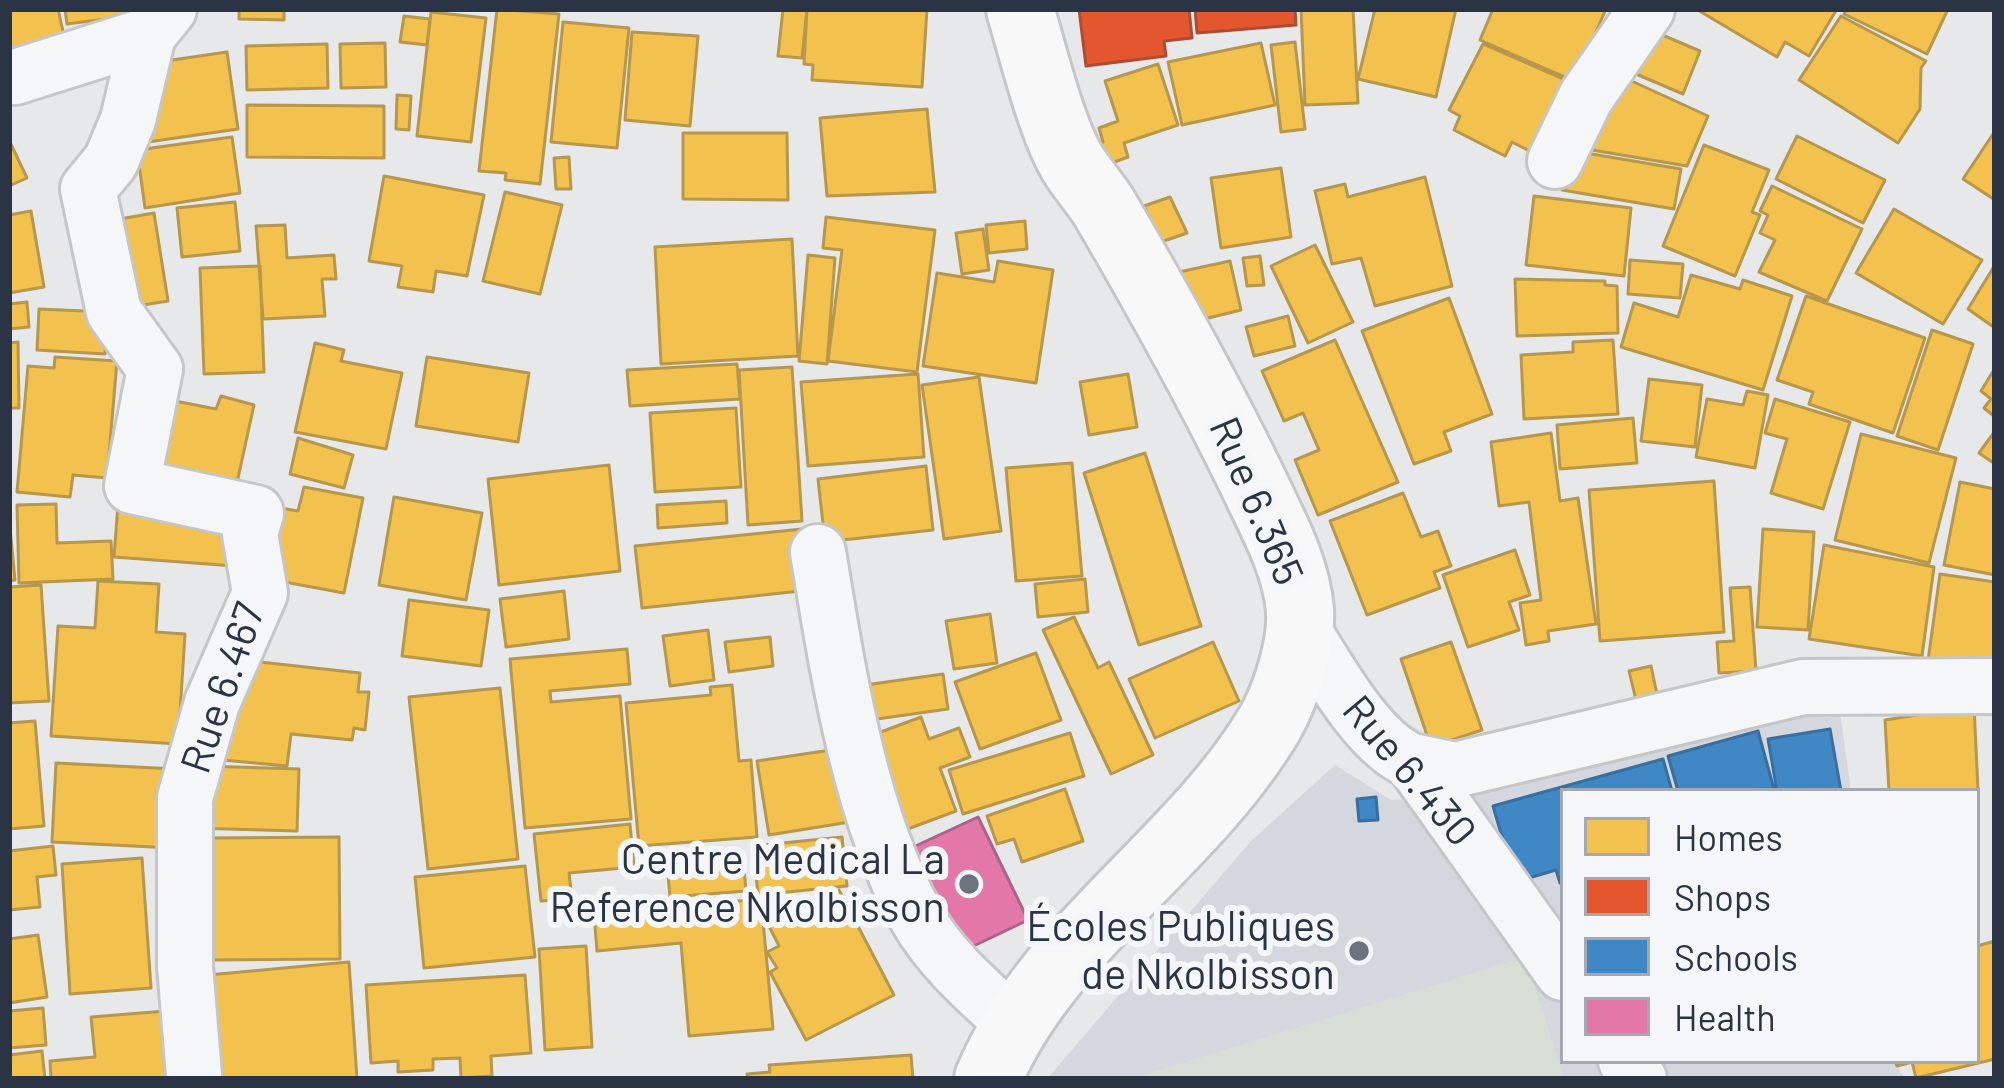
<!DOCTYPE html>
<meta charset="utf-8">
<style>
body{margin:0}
#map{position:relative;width:2004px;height:1088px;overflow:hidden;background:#e6e8ea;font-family:Barlow,sans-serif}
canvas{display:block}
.frame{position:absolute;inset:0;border:12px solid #2b3445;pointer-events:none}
.legend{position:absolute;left:1560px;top:788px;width:420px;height:276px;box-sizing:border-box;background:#f4f6f9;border:3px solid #a4a8b1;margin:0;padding:15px 21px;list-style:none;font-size:36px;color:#2b3445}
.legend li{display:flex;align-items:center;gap:24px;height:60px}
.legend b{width:60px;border:3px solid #a4a8b1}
</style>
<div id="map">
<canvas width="2004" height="1088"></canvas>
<div class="frame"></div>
<ul class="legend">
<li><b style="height:33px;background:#f2c14e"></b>Homes</li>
<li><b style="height:33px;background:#e4572e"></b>Shops</li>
<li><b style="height:33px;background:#3f88c5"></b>Schools</li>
<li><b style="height:33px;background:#e377a8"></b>Health</li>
</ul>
</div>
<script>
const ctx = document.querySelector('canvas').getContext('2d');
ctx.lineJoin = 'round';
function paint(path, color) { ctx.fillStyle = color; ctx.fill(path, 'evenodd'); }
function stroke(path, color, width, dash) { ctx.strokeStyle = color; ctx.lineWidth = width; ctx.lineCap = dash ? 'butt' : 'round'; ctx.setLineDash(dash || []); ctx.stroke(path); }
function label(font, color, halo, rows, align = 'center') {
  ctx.font = font + ' Barlow,sans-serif'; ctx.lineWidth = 12; ctx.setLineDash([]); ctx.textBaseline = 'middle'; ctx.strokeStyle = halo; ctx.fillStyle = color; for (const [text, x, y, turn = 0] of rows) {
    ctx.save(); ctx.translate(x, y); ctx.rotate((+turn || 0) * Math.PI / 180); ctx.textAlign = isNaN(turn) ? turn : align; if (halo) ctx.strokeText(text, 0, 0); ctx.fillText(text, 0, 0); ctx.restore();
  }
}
const built = new Path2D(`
 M1838,698L1851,791H1563V1061H1894L1905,1079H1047L1251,841L1335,765L1391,800L1469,796Z`);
const green = new Path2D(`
 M1526,957L1564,1079H1130Z`);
const homes = new Path2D(`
 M9,9H58L66,45L9,58Z
 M65,9H167L168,11L67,24Z
 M239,9H284V20L239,19Z
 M497,9L559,14L540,184L505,180L506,173L479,171Z
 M783,9H807L802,58L778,56Z
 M807,9H927L922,87L812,80L813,65L804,64Z
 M1301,9H1353L1358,103L1305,105Z
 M1375,9H1456L1436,97L1358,79Z
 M1493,9H1606L1574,81L1480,40Z
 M1696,9H1837L1809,56L1785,42L1777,57Z
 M1847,9H1948L1927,54L1844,14Z
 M431,12L486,18L471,142L417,136Z
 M404,16L430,19L427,45L400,42Z
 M1841,16L1926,61L1921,68L1920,109L1898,143L1799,80Z
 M563,22L629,28L617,148L551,142Z
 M1641,26L1700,51L1683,94L1622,68Z
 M632,32L698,36L690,126L625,120Z
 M1295,42L1305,129L1281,132L1271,45Z
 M385,43L386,87L341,88L340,44Z
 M1261,43L1275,105L1182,125L1168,62Z
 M327,44L328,88L247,90L246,46Z
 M1483,44L1579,86L1543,158L1512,142L1505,156L1454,130L1460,116L1449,110Z
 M227,52L238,129L134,144L124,67Z
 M1158,64L1178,125L1124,143L1128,157L1109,164L1083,149L1103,142L1099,128L1118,121L1105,81Z
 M1612,72L1708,116L1687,166L1568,146Z
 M397,95L411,96L409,130L396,129Z
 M247,105L384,106V158L247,157Z
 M927,109L935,192L827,196L820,118Z
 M1995,131V200L1963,179Z
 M683,133H787L788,200L683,199Z
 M1797,136L1885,180L1863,223L1776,179Z
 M232,137L240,193L145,208L137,150Z
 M9,140L27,178L9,186Z
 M1704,145L1769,170L1752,212L1760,215L1735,276L1663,246Z
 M1568,150L1681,169L1674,209L1562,190Z
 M569,157L571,189H556L554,158Z
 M1281,168L1291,237L1221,248L1211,178Z
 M384,176L484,195L467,276L436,271L433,292L398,287L402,266L369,261Z
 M1425,177L1452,286L1375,306L1361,258L1332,264L1315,191L1345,184L1348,197Z
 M1772,186L1862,229L1827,301L1759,272L1775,240L1760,233L1768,215L1760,211Z
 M505,192L562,205L540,294L483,281Z
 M1534,196L1631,208L1624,276L1526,265Z
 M1170,197L1187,233L1161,242L1144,206Z
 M235,202L240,251L182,257L177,208Z
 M1894,209L1982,260L1943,324L1856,273Z
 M31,211L44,287L9,293V215Z
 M154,213L168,301L118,309L103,222Z
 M826,217L935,230L917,372L828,361L842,250L823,248Z
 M1025,221L1027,249L989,253L986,225Z
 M285,225L287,258L334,255L336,279H322L325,316L263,319L256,226Z
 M983,229L989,270L962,274L956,233Z
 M792,239L798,356L661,364L655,247Z
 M1315,245L1353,322L1308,343L1271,266Z
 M808,255L835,258L827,364L799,361Z
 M1260,256L1264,285L1247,286L1243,258Z
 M1630,260L1683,264L1680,298L1628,294Z
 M998,261L1053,270L1036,383L923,366L937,273L994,282Z
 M1230,261L1241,310L1192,322L1179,272Z
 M260,266L264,372L204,374L200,268Z
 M1993,268L1995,269V328L1968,309Z
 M1691,275L1740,289L1743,280L1792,296L1763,390L1621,347L1634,303L1678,317Z
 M1515,279L1605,281V285L1617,286L1618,333L1517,336Z
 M1806,296L1925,338L1893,433L1809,404L1813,392L1777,380Z
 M1449,298L1492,414L1444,432L1451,451L1414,464L1362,331Z
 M27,302L29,327L9,329V304Z
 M39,309L107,312L105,354L37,350Z
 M1288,316L1295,346L1254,356L1246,327Z
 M1932,330L1973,344L1938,450L1897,436Z
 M1335,340L1398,482L1318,515L1295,460L1319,450L1303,413L1284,421L1262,371Z
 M1613,340L1618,414L1524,419L1521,355L1573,352V342Z
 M18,342L19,408H9V343Z
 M315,343L344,350L341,361L402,373L386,449L295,432Z
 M55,357L117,361L107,478L73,475L70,497L17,492L28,366L54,368Z
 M427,357L529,373L518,442L416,426Z
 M737,364L740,399L630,406L627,370Z
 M792,367L802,521L748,525L739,370Z
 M1995,368V417L1984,408L1991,399L1981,391Z
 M918,374L924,457L808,466L801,382Z
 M1128,374L1137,427L1089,435L1080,382Z
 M979,377L1001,531L944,539L922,385Z
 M1649,379L1702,385L1695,447L1641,441Z
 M1747,391L1768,395L1755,468L1696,457L1707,399L1743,405Z
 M221,396L254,405L233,501L141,483L160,398L216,409Z
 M1775,399L1850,422L1823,509L1771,493L1787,439L1765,433Z
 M736,408L741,487L655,492L650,413Z
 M1633,418L1637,463L1560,469L1557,425Z
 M1995,431V464L1979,453Z
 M1551,433L1560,501L1578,498L1596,624L1548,631L1549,641L1526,645L1520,603L1541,600L1529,502L1499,506L1491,442Z
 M1861,434L1956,458L1929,563L1835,540Z
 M298,438L353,455L344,488L290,474Z
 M1145,453L1201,626L1139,645L1084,473Z
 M1072,463L1082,576L1016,581L1006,468Z
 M609,465L620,571L499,585L488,479Z
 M926,466L933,530L825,542L818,479Z
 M1714,481L1724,632L1600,641L1589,490Z
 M1960,482L1995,489V575L1944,565Z
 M304,487L363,498L344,593L252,576L275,507L298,511Z
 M1403,493L1421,537L1438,531L1451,566L1434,572L1440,588L1367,615L1330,521Z
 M394,497L482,513L466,600L379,585Z
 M726,501L727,523L658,528L657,505Z
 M56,504L57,543L111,541L113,579L19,583L17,505Z
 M118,504L238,514L234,566L114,557Z
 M9,517L15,580L9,581Z
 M812,528L819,589L642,608L635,546Z
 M1763,529L1814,532L1808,630L1757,627Z
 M1824,545L1934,567L1922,656L1809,639Z
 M1515,550L1530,595L1509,602L1519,630L1468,647L1443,575Z
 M1940,574L1995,582V678L1927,668Z
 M1085,579L1088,612L1038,617L1035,584Z
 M98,581L159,584L156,632L185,634L178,744L51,736L58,626L95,628Z
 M41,585L49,701L9,703V587Z
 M1750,587L1756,671L1719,673L1717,642L1734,641L1730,588Z
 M564,591L569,639L506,647L500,599Z
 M409,600L489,610L481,666L402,656Z
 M990,614L997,663L954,669L946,621Z
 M1074,617L1098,668L1109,662L1153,755L1111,774L1043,630Z
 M708,630L714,680L670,686L663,636Z
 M770,637L773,666L729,672L725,642Z
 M1213,642L1239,701L1155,738L1129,679Z
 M1451,642L1482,730L1431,747L1401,659Z
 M627,649L630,684L550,691L551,702L620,696L631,819L525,828L510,659Z
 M1036,653L1061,720L980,749L955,682Z
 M224,658L360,673L358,692H369L365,730L354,728L352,740L291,734L287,766L212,759Z
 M1651,666L1658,699L1637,704L1629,671Z
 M943,674L948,709L856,722L851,687Z
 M732,685L739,761L751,760L757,837L639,846L626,703L711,695L710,687Z
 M500,688L518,859L428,869L409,697Z
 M1974,706L1978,790L1889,791L1885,720Z
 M921,717L929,739L959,728L970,757L940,768L956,811L889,836L854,742Z
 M35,721L44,826L9,829V723Z
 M1070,733L1084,776L963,814L949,770Z
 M844,748L856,821L769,835L757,761Z
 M56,763L176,769L173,848L52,842Z
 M205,766L299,769L297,831L192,828Z
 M1065,789L1083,841L1022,862L1014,839L997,844L987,816Z
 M630,824L634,867L569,873L572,899L541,901L534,834Z
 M339,837L340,959L209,960L208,838Z
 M842,837L847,886L758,895L753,846Z
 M53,846L56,875L37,877L40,907L9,910V851Z
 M743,857L746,891L670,897L667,864Z
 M142,858L151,988L70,994L62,864Z
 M525,866L535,957L424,968L415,877Z
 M839,890L894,995L806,1040L770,972L777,968L767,952L779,946L769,926Z
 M761,899L773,1029L689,1036L681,943L597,951L594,914Z
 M38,935L47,997L9,1003V939Z
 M1995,941V1059L1916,1078L1912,1062L1897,1066L1895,1061H1977V946Z
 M586,946L592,1047L545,1050L539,949Z
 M349,962L357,1079H216L197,976Z
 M525,975L531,1053L491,1056L492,1076L461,1078L460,1058L433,1059V1070L398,1072V1061L371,1063L366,985Z
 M43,1008L46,1045L9,1048V1011Z
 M178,1010L184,1079H51L50,1061L95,1057L91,1017Z
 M42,1051L45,1079H9V1055Z
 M911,1055L913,1079H748L747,1074L770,1072L769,1065Z`);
const shops = new Path2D(`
 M1079,9H1189L1192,38L1164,41L1166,56L1086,66Z
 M1195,9H1295L1296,25L1197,33Z`);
const schools = new Path2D(`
 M1830,729L1841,791H1777L1768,739Z
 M1758,731L1774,789L1678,791L1668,756Z
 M1663,759L1672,791H1563V882L1560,883L1556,870L1515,882L1493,806Z
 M1376,797L1378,820L1359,821L1357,799Z`);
const health = new Path2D(`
 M978,817L1028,920L959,953L909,849Z`);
const street = new Path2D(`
 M169,9L148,35L128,120L111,161L88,189L114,312L155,369L132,486L256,513L250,534L260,593L212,703L185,798V966L194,1075
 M15,77L148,35
 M1555,161L1586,97L1647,9
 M818,552C837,667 859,814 916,916C940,959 979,992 1015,1025
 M1300,625C1326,666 1367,743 1412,761L1563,973
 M1412,761L1455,770L1803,687L1995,686
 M1626,1061L1639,1079`);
const secondary = new Path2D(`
 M988,1079C1048,936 1192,855 1270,723C1287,693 1302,644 1300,610C1296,564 1272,523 1253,482C1208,389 1157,298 1105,209C1095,193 1083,180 1073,164C1051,128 1033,52 1020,9`);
const markers = [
 [969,884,12,"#6c737f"],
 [1359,951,12,"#6c737f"]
];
const streetNames = [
 ["Rue 6.365",1256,501,67],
 ["Rue 6.467",223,688,-71],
 ["Rue 6.430",1409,771,50]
];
const poiNames = [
 ["Centre Medical La",945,860],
 ["Reference Nkolbisson",945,908],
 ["Écoles Publiques",1335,927],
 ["de Nkolbisson",1335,975]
];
paint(built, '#d4d7dd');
paint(green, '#d6ded6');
paint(homes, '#f2c14e');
stroke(homes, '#b6974b', 3);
paint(shops, '#e4572e');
stroke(shops, '#ac4c35', 3);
paint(schools, '#3f88c5');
stroke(schools, '#396f9f', 3);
paint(health, '#e377a8');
stroke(health, '#ac638a', 3);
stroke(street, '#c4c6c8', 60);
stroke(secondary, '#c4c6c8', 72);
stroke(street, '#f5f6f7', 54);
stroke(secondary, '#f8f8f8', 66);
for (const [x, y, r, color] of markers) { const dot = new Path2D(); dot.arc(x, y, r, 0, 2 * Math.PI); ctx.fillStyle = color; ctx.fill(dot); stroke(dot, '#f4f6f9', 4.5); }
label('42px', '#2b3445', '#f4f6f9', streetNames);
label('42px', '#2b3445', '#f4f6f9', poiNames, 'right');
</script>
